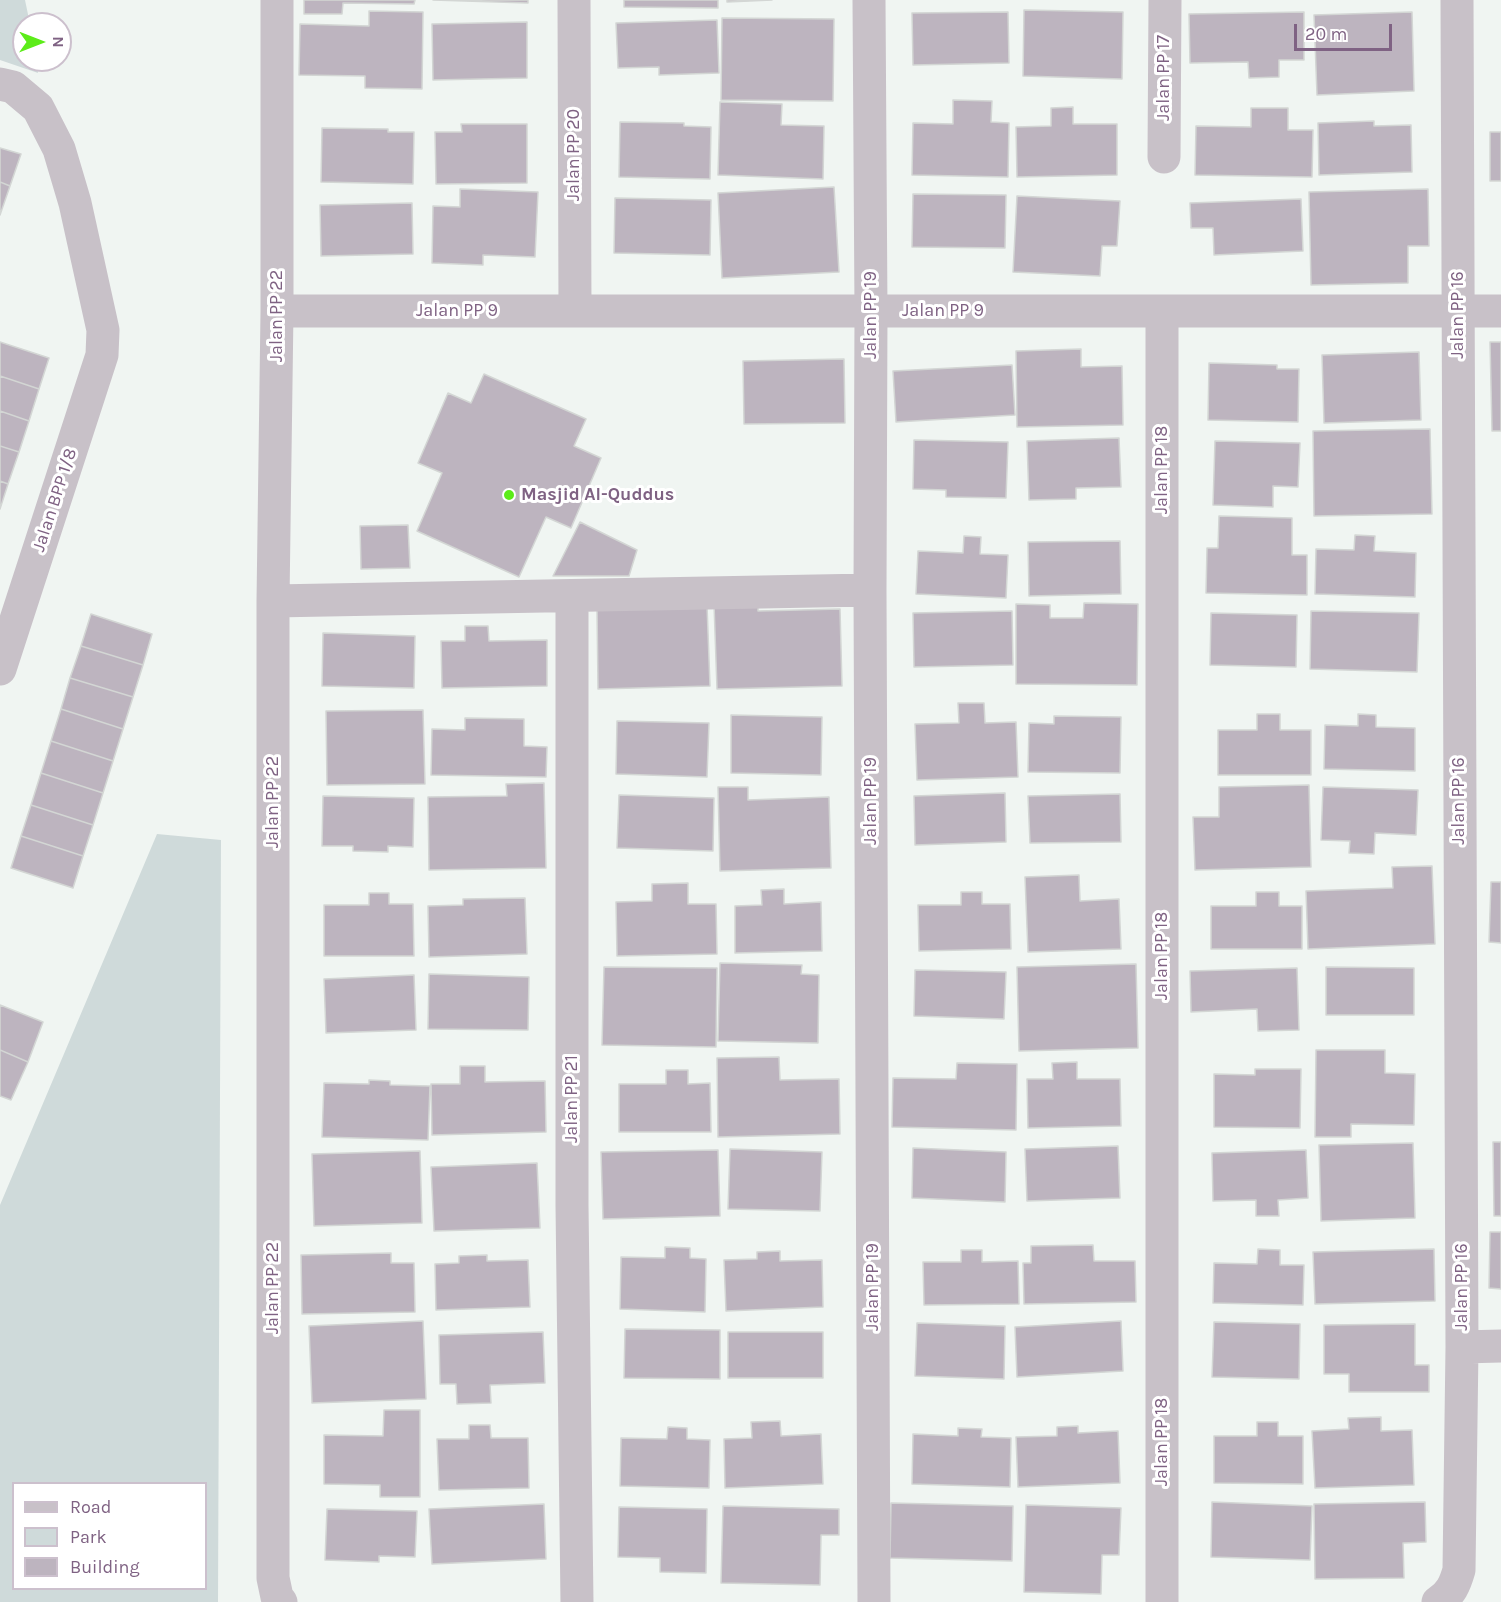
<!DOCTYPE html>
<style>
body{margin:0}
#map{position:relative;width:1501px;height:1602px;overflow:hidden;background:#f0f5f2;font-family:Karla,sans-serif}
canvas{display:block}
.legend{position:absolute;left:12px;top:1482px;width:195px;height:108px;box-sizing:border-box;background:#fff;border:2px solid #ccc0cd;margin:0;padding:8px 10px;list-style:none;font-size:18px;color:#7f6283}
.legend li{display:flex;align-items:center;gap:12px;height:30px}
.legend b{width:30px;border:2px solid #ccc0cd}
.north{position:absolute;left:12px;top:12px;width:60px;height:60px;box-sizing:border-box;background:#fff;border:2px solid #ccc0cd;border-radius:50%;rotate:90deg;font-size:16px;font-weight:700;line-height:24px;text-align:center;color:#7f6283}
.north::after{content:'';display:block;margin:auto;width:21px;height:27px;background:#5cec19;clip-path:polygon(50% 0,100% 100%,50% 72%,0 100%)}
.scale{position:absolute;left:1294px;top:24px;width:98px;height:27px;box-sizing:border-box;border:3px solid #7f6283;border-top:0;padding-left:8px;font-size:18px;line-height:21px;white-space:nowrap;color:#7f6283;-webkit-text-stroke:4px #fff;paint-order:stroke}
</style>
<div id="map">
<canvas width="1501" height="1602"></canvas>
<ul class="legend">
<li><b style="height:8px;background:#c8c1c8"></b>Road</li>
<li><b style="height:16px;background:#cfdada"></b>Park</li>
<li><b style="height:16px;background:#bdb4bf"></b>Building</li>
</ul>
<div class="north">N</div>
<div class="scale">20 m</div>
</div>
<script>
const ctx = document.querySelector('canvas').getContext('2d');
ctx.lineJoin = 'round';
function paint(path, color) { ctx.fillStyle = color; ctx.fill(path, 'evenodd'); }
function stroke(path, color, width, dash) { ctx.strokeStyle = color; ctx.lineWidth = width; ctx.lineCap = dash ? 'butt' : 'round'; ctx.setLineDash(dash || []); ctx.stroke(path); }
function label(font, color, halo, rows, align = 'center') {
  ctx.font = font + ' Karla,sans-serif'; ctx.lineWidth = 6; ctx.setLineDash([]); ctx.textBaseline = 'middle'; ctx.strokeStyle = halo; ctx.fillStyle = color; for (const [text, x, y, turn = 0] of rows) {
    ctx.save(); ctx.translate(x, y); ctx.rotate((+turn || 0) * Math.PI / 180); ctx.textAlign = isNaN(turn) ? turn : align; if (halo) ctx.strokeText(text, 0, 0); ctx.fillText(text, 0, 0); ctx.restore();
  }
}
const green = new Path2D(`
 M0,0H25L30,24H24V60H36L38,73L0,60Z
 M157,834L221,840L218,1602H0V1205ZM14,1484H206V1588H14Z`);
const building = new Path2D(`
 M304,0H415L414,4L343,3L342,14H304Z
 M433,0H528V3Z
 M624,0H718V8L624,7Z
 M727,0H772L727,2Z
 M1024,10L1123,12L1122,79L1023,76Z
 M369,11L423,12L422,89L365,88V76L299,75L300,24L369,26Z
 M1008,12L1009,63L913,65L912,13Z
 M1304,12V60H1279V77L1249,78L1248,62L1190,63L1189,14Z
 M1412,12L1414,91L1317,95L1314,15Z
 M722,18L834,19L833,101L721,100Z
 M717,20L719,73L659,75V67L618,68L616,23Z
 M527,22V78L433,80L432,24Z
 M953,100L992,101L991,122L1009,123L1008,177L912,175L913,123L953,124Z
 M720,102L782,104L781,125L824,126L823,179L718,175Z
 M1073,107V124H1117V175L1017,177L1016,127L1051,126V108Z
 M1251,108H1288V130H1313L1312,177L1195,175L1196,126L1251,127Z
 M1374,121V126L1411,125L1412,172L1319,175L1318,123Z
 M620,122L684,123V126L711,127L710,179L619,177Z
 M461,124H527V183L436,184L435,132H462Z
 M322,128L388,129V132H414L413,184L321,182Z
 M1490,132H1501V181H1490Z
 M0,148L21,154L10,186L0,182Z
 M0,182L10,186L0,215Z
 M834,187L839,272L722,278L718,193Z
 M460,189L538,192L535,257L483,255V265L432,263L433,206L460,207Z
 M1428,189L1429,246H1408V283L1311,285L1309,192Z
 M913,194L1006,195L1005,248L912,247Z
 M1017,196L1120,201L1117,246H1102L1100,276L1013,272Z
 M615,198L711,200L710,255L614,253Z
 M1301,199L1303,251L1214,255L1213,228H1191L1190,203Z
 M412,203L413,254L321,256L320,205Z
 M0,342L49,358L39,389L0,376Z
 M1490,342H1501V431H1492Z
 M1081,349V367L1122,366L1123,425L1017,427L1016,351Z
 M1419,352L1421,420L1324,423L1322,355Z
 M844,359L845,423L744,424L743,361Z
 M1209,363L1277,365V369H1299L1298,422L1208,420Z
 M1012,365L1015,415L896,422L893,371Z
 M484,374L586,419L574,446L601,458L571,528L546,517L519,577L417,531L442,473L418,463L448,393L471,403Z
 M0,376L39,389L29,421L0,411Z
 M0,411L29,421L19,452L0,446Z
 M1430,429L1432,514L1314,516L1313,431Z
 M1119,438L1121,487L1076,488V499L1029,500L1027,441Z
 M914,440L1008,442L1006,498L946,497V490L913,489Z
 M1215,441L1300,443L1298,487L1273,486V507L1213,505Z
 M0,446L19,452L8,484L0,481Z
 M0,481L8,484L0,509Z
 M1219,516L1292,518V555H1307V595L1206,593L1207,548H1218Z
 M580,522L637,550L629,576H553Z
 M408,525L410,568L361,569L360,526Z
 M1355,535L1375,536L1374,551L1416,553L1415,597L1315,594L1316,549L1354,550Z
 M964,536L981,537L980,554L1008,555L1006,598L916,594L918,551L963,553Z
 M1120,541L1121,594L1029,596L1028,542Z
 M758,602V611L840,609L842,686L717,689L714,604Z
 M1084,603L1138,604L1137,685L1016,684V604L1050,605V618H1083Z
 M707,605L710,686L598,689L597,608Z
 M1012,611L1013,665L914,667L913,613Z
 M1311,611L1419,613L1417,672L1310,669Z
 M1211,613L1297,615L1296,667L1210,665Z
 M91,614L152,634L143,665L81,646Z
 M465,626H488L489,641L547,640V686L442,688L441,641H465Z
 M323,633L415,636L414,688L322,686Z
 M81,646L143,665L133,697L70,678Z
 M70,678L133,697L123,729L61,709Z
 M958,703H984L985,723L1016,722L1018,777L917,780L915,724L959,723Z
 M61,709L123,729L113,761L51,741Z
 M423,710L425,784L327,785L326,711Z
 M1257,714H1280V730H1311V775H1218V730H1257Z
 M1358,714L1376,715V727L1415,728V771L1324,769L1325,725L1358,726Z
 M731,715L822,717L821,775L731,773Z
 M1054,716L1121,717L1120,773L1028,772L1029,723L1054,724Z
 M465,718L524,719V746L547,747L546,777L431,775L432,729L465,730Z
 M617,721L709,723L707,777L616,774Z
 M51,741L113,761L103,793L41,773Z
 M41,773L103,793L93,825L31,805Z
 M544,783L546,868L429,870L428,797L507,796L506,784Z
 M1309,785L1311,867L1195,870L1193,817H1219V787Z
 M718,787H748V800L829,797L831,868L720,871Z
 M1323,787L1418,790L1416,835L1375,833L1374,854L1349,853L1350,841L1321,840Z
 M1005,793L1006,842L915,845L914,796Z
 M1120,794L1121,842L1030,843L1028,796Z
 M619,795L714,798L713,851L617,848Z
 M323,796L414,798L413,847L388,846V852L353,851V846H322Z
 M31,805L93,825L83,856L21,836Z
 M21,836L83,856L73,888L11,868Z
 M1432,866L1435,944L1308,949L1306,891L1393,888L1392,867Z
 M1079,875L1080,901L1119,899L1121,949L1028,952L1025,877Z
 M1491,882H1501V943L1489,942Z
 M688,883V904H716L717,954L617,956L616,902L652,901V884Z
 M784,889V904L821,902L822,951L735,953V906L762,905L761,890Z
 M961,892H982V904H1010L1011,949L919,951L918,905H961Z
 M1256,892H1279V906H1302V949H1211V906H1256Z
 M369,893H389V904H413L414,956H324V905H369Z
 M525,898L527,954L429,957L428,906L463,905V899Z
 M720,963L802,965L801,974L819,975L818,1043L718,1041Z
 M1136,964L1138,1048L1019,1051L1017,967Z
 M604,967L717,968L716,1047L602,1045Z
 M1326,967L1414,968V1015H1326Z
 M1297,968L1299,1030L1258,1031L1257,1009L1191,1012L1190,971Z
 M915,970L1006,972L1004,1019L914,1016Z
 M429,974L529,977L528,1030L428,1029Z
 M414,975L416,1030L326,1033L324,979Z
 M0,1005L43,1022L28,1062L0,1050Z
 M0,1050L28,1062L11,1100L0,1096Z
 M1316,1050H1385V1073L1415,1074L1414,1125L1351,1124V1137H1315Z
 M779,1057L780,1080L839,1079L840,1134L718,1137L717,1058Z
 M1077,1062V1079H1120L1121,1126L1028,1128L1027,1079H1053L1052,1063Z
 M957,1063L1017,1064L1016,1130L892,1127L893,1078L956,1079Z
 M460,1066H485V1082L545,1081L546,1132L432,1135L431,1084H460Z
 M1255,1069H1301L1300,1128L1214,1127V1074L1255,1075Z
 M666,1070H688V1084L710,1083L711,1132H619V1084H666Z
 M369,1080L390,1081V1085L430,1086L428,1140L322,1137L324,1083L369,1084Z
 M1493,1142H1501V1216H1494Z
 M1413,1143L1415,1218L1321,1221L1319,1145Z
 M1118,1146L1120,1198L1027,1201L1025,1149Z
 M913,1148L1006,1152L1005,1202L912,1198Z
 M730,1149L822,1152L820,1211L728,1209Z
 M718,1150L720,1216L603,1219L601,1152Z
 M1306,1150L1308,1198L1278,1200L1279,1216H1256V1200L1213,1201L1212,1153Z
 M420,1151L422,1223L314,1226L312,1154Z
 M537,1163L540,1228L434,1231L431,1167Z
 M1490,1232H1501V1289L1489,1288Z
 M1093,1245L1094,1261H1135L1136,1302L1024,1304L1023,1263H1031V1246Z
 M665,1247L690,1248V1258L706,1259L705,1312L620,1309L621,1257L665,1258Z
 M1258,1249L1280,1250V1265H1304L1303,1305L1213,1303L1214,1263L1257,1264Z
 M1434,1249L1435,1301L1315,1304L1313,1252Z
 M961,1250H982V1262L1018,1261L1019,1304L924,1305L923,1262H961Z
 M780,1251V1261L822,1260L823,1307L726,1311L724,1260L757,1259V1252Z
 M391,1253V1263H414L415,1312L302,1314L301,1255Z
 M487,1255V1261L528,1260L530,1307L436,1310L435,1264L459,1263V1256Z
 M423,1321L426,1399L312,1403L309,1326Z
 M1121,1321L1123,1371L1017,1377L1015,1327Z
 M1214,1322L1300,1324L1299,1379L1212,1377Z
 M917,1323L1005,1326L1004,1379L915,1376Z
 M1415,1324V1365H1429V1392H1349V1374H1324V1325Z
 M625,1329L720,1330V1379L624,1378Z
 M543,1332L545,1383L490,1385L491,1403L457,1404L456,1384H440L439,1335Z
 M728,1332H823V1378H728Z
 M384,1410H420V1497H380V1485L324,1484V1435L383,1436Z
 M1381,1417V1431L1412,1430L1414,1485L1315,1488L1312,1431L1349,1429L1348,1418Z
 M780,1421L781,1436L821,1434L823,1484L725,1488L724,1439L752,1438L751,1422Z
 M1257,1422H1278V1436H1303V1484L1214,1483V1436H1257Z
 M469,1425H490L491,1438H528L529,1488L439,1490L437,1439H469Z
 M1078,1426V1433L1118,1431L1120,1483L1018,1487L1016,1437L1057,1436V1427Z
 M668,1427L687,1428V1439L710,1440L709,1488L620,1486L621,1438L667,1439Z
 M958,1428L982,1429L981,1437L1011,1438L1010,1487L912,1484L913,1434L958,1436Z
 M1212,1502L1312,1506L1310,1560L1211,1557Z
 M1425,1502L1426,1542L1403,1543L1404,1578L1315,1579L1314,1504Z
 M891,1503L1013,1506L1012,1561L890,1558Z
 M544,1504L546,1559L432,1564L429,1509Z
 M1026,1505L1121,1508L1119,1555H1102L1101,1594L1024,1592Z
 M723,1506L839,1509V1535H821L820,1585L721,1583Z
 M619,1507L707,1509L706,1573L660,1572V1558L618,1557Z
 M327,1509L417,1511L415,1557L379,1556V1562L325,1560Z`);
const minor = new Path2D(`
 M277,0V311L273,601V1578L277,1597L281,1602
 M574,0L575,311
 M869,0L871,311L870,590L874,1602
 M0,84L13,87L38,108L59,149L75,203L103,330L102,355L0,669
 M1164,157L1165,0
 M277,311H1501
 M572,596V1205L577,1602
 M273,601L870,590
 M1462,1347L1501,1346
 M1162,1602V311
 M1438,1602C1451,1594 1455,1584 1459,1570L1462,1347L1457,0`);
const markers = [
 [509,495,6,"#5cec19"]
];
const streetNames = [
 ["Jalan PP 17",1164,78,-90],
 ["Jalan PP 20",574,155,-90],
 ["Jalan PP 9",457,311],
 ["Jalan PP 9",943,311],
 ["Jalan PP 19",871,315,-90],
 ["Jalan PP 16",1458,315,-90],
 ["Jalan PP 22",277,316,-90],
 ["Jalan PP 18",1162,470,-90],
 ["Jalan BPP 1/8",55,500,-72],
 ["Jalan PP 19",871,801,-90],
 ["Jalan PP 16",1459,801,-90],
 ["Jalan PP 22",273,802,-90],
 ["Jalan PP 18",1162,956,-90],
 ["Jalan PP 21",572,1099,-90],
 ["Jalan PP 19",873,1287,-90],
 ["Jalan PP 16",1462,1287,-90],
 ["Jalan PP 22",273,1288,-90],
 ["Jalan PP 18",1162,1442,-90]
];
const poiNames = [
 ["Masjid Al-Quddus",521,495]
];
paint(green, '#cfdada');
paint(building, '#bdb4bf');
stroke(building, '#d3d6d4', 1.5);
stroke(minor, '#c8c1c8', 33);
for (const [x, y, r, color] of markers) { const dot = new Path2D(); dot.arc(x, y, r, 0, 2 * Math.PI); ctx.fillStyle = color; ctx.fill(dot); stroke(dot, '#fff', 2); }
label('18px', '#7f6283', '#fff', streetNames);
label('bold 18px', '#7f6283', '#fff', poiNames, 'left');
</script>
